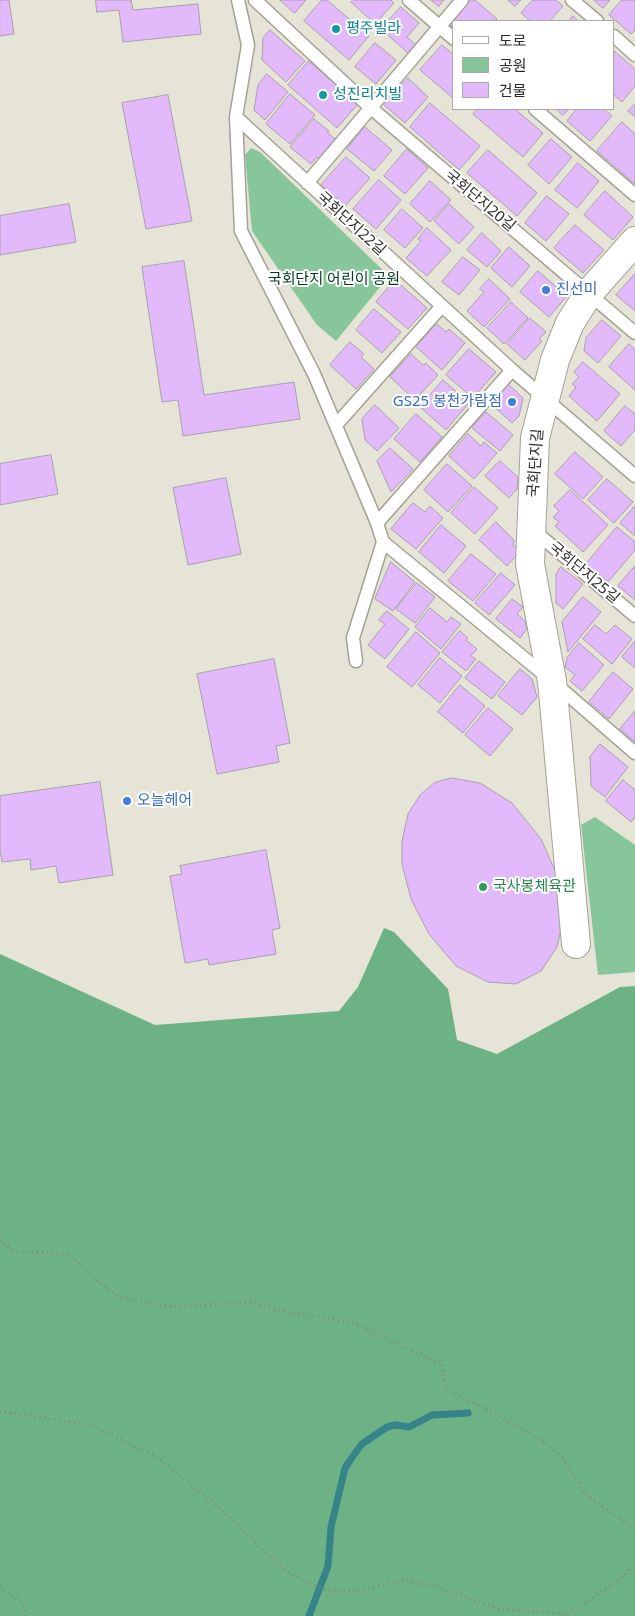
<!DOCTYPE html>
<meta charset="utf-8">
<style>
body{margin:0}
#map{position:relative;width:635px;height:1616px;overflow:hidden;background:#e6e4d6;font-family:"Noto Sans","Noto Sans KR",sans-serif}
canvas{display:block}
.legend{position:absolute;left:452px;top:20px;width:162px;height:90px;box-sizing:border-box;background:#fff;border:1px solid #abaaa8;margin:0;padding:6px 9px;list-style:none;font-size:15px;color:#2c2b26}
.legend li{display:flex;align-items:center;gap:10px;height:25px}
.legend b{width:25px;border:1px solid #abaaa8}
</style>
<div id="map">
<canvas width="635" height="1616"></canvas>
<ul class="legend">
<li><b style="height:6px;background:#fff"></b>도로</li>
<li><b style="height:14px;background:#87c59b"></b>공원</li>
<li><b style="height:14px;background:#e2b9fa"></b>건물</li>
</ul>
</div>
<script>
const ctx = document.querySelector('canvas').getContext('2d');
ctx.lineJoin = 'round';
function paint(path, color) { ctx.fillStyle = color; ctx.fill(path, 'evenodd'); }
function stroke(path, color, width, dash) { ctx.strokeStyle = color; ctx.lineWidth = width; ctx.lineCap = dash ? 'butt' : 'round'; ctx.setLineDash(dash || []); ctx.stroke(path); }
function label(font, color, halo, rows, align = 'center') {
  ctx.font = font + ' "Noto Sans","Noto Sans KR",sans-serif'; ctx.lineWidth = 4; ctx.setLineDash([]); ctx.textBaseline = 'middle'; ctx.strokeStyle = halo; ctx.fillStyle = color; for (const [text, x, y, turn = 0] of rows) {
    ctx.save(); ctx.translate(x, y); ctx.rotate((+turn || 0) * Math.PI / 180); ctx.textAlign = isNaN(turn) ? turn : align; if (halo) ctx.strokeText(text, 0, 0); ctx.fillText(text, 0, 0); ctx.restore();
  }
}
const green = new Path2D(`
 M251,148L260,152L389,276L336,341L317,325L252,231L245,155Z
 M595,817L635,845V972L598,975L581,825Z`);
const forest = new Path2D(`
 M384,928L394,932L448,989L457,1040L497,1054L620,987L635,986V1616H0V954L155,1025L339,1011L358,987Z`);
const stream = new Path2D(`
 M309,1616L328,1566L331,1527L345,1468L353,1456L362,1444L387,1427L395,1425L409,1427L432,1415L468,1413`);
const building = new Path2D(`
 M0,0H9L14,34L0,36Z
 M96,0H131L133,10L198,4L201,34L123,42L119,10L97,12Z
 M280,0H306L295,13Z
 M322,0H327L369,36L349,60L304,21Z
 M353,0H391L394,3L375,24L351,2Z
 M431,0H444L439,6Z
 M471,0H475L497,19L495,21H454V29L450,25Z
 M508,0H521L515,6Z
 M533,0H556L563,6L550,21H530L521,13Z
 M594,0H610L603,8Z
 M622,0H635V30L631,34L609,15Z
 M401,7L419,23L407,37L416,45L409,54L381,29Z
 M573,16L578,21H569Z
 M270,30L305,61L286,82L262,60L263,38Z
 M375,43L396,60L376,84L355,67Z
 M442,45L454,55V99L420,70Z
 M614,51L635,69V86L622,102L614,95Z
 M309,61L358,104L337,128L288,85Z
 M267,74L288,92L265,120L254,110L258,85Z
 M408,78L428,97L405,123L384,105Z
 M290,94L315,115L290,144L266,124Z
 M168,95L192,221L146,229L122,103Z
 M430,103L480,146L459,170L410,127Z
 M635,104V117L628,111Z
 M478,109H515L543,133L523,157L473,114Z
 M556,109H569L563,115Z
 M577,109H604L612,116L590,141L567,121Z
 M314,119L329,131L327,132L336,140L320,159L317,157L311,164L290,147Z
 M622,122L635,134V184L597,151Z
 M365,127L392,150L374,171L347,149Z
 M551,139L572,157L549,184L528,165Z
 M407,149L428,168L405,194L384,176Z
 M488,150L537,193L517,216L467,173Z
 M346,157L370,178L345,206L321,185Z
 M578,163L599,181L577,208L555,190Z
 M379,180L401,200L376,229L353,209Z
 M430,181L451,200L430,222L410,204Z
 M605,191L633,217L613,240L584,215Z
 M547,196L569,214L546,241L525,223Z
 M69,204L76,242L0,255V216Z
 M449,204L474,227L459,244L434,221Z
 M402,209L423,228L405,248L384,230Z
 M575,225L604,250L583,273L554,248Z
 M427,228L451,250L427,276L406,258L421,241L418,239Z
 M482,233L501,251L487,267L467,250Z
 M509,247L530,266L512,287L491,268Z
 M463,257L480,270L459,295L442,282Z
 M184,261L204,395L294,382L300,419L183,436L178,400L162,402L142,267Z
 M538,271L567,296L549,317L520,292Z
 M635,274V311L616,295Z
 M489,279L510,299L484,327L467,311L484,292L480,289Z
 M395,280L427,308L408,329L376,302Z
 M511,302L528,318L504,344L487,328Z
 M374,309L401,332L382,353L356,330Z
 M530,318L546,332L539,339L542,341L525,360L507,344Z
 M602,320L621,336L598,363L584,351L586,338Z
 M437,324L446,332L449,329L465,343L442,370L416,347Z
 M350,342L364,354L361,357L374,369L356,389L330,365Z
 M629,344L635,349V390L609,367Z
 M469,349L496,372L473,398L446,375Z
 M411,354L423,365L426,363L438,375L415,400L390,377Z
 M583,362L620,394L597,421L569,396L576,387L572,384L579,377L574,372Z
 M443,380L469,403L446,430L420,407Z
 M507,383L523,398L519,416L512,423L490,403Z
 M375,405L399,428L377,451L365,440L362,419Z
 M625,406L635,414V430L621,446L604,431Z
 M486,412L513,435L500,451L472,428Z
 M416,414L442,437L420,462L394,439Z
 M468,434L481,446L484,442L497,453L474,479L449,456Z
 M390,448L413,469L391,492L377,461Z
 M575,452L603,477L583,499L555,474Z
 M51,455L58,494L0,505V464Z
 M500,461L518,477L517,489L509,498L485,476Z
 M447,464L472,486L448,512L424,490Z
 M226,478L241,554L188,565L173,488Z
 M607,479L633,502L614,523L588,500Z
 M474,487L498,508L475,534L451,513Z
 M570,490L608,525L583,552L555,526L559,522L553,517L559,511L554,506Z
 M413,503L425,512L430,506L443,518L416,549L391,529Z
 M635,506V536L620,523Z
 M496,522L514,540L513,545L518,549L516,556L507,566L479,540Z
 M441,525L466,546L444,573L419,552Z
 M617,527L635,542V550L608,582L586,564Z
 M471,554L496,574L473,601L448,581Z
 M391,562L415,582L393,611L375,599Z
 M635,566V600L618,586Z
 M561,567L583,584L563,609L556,603V574Z
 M501,573L515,585L489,615L475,603Z
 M417,583L435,597L415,623L396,609Z
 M583,597L601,612L568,652L562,622Z
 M512,599L523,607L517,614L525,621L527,629L520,638L496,619Z
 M430,608L447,622L451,617L461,624L441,649L415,627Z
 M387,611L409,629L385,659L368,645L385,624L379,620Z
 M595,625L606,634L615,625L632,639L612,664L583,639Z
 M460,631L468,638L466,640L477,649L471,656L476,659L466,671L442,652Z
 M416,632L440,653L412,687L387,667Z
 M635,641V668L622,657Z
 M579,643L604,665L582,691L570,681L575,675L565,667L567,658Z
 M440,658L462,676L440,703L418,685Z
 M274,659L290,743L276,746L279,762L217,774L197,674Z
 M479,661L505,682L492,699L465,678Z
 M520,669L532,679L537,697L522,715L498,696Z
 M613,672L633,689L609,719L589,702Z
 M460,685L485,706L463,733L438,712Z
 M488,708L513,729L490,756L465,735Z
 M635,711V742L620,729Z
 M600,744L628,767L605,797L591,786L590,757Z
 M451,778L480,783L512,803L541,839L557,875L564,915L557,947L541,971L516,984L488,982L456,966L429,934L411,899L402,864V841L408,814L420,795L434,783Z
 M623,780L635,790V817L631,822L606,801Z
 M100,782L113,875L59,883L56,866L31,870L30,859L2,862L0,850V796Z
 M266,850L280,928L272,930L276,954L209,965L208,959L185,963L170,876L182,874L180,866Z`);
const path = new Path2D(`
 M0,1241L15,1251L43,1252L70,1255L95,1279L120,1298L172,1307L247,1302L293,1313L354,1323L408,1349L442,1363L445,1389L496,1414L549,1445L564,1459L585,1494L635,1529
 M0,1411L91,1425L157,1457L221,1509L273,1560L294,1576L310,1584L331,1591L355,1592L402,1580L441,1588L499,1609L568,1614L623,1577L635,1563
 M0,1586L21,1602L27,1616`);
const lane = new Path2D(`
 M238,0L248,45L236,117L241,231L314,374L377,523
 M255,0L371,108L635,333
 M409,0L454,39
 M572,0L597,21
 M614,36L635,55
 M535,109L635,195
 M236,117L512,370L635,476
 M307,183L462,0
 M336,425L442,306
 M532,529L635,616
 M383,542L552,681L635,753
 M383,542L377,523L512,370
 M356,661L353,638L383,542`);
const secondary = new Path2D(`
 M576,944L552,681L530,564L535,438L555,360L570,323L589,293L635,241`);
const markers = [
 [336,29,5,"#0f9aa8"],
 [323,95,5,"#0f9aa8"],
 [546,290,5,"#3f7fe0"],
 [512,402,5,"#3f7fe0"],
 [127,801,5,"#3f7fe0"],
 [483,887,5,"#2e9e5b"]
];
const cultureNames = [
 ["평주빌라",346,29],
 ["성진리치빌",333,95]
];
const streetNames = [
 ["국회단지20길",480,201,40],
 ["국회단지22길",351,224,42],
 ["국회단지길",536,463,-86],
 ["국회단지25길",584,573,40]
];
const parkNames = [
 ["국회단지 어린이 공원",334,280]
];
const shopNames = [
 ["진선미",556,290],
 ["GS25 봉천가람점",502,402,"right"],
 ["오늘헤어",137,801]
];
const leisureNames = [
 ["국사봉체육관",493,887]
];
paint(green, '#87c59b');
paint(forest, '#6cb284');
stroke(stream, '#368389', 7);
paint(building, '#e2b9fa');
stroke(building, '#a7a0ac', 1);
stroke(lane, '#a4a295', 15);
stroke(secondary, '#a4a295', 30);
stroke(path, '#88867d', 3, [1, 4]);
stroke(lane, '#fff', 12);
stroke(secondary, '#fff', 28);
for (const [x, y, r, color] of markers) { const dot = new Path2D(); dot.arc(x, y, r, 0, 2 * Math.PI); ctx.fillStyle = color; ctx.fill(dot); stroke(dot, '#fff', 2); }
label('15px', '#0d838f', '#fff', cultureNames, 'left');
label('15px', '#2c2b26', '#fff', streetNames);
label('15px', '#013c1e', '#fff', parkNames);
label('15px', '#366cbe', '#fff', shopNames, 'left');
label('15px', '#27864d', '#fff', leisureNames, 'left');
</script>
